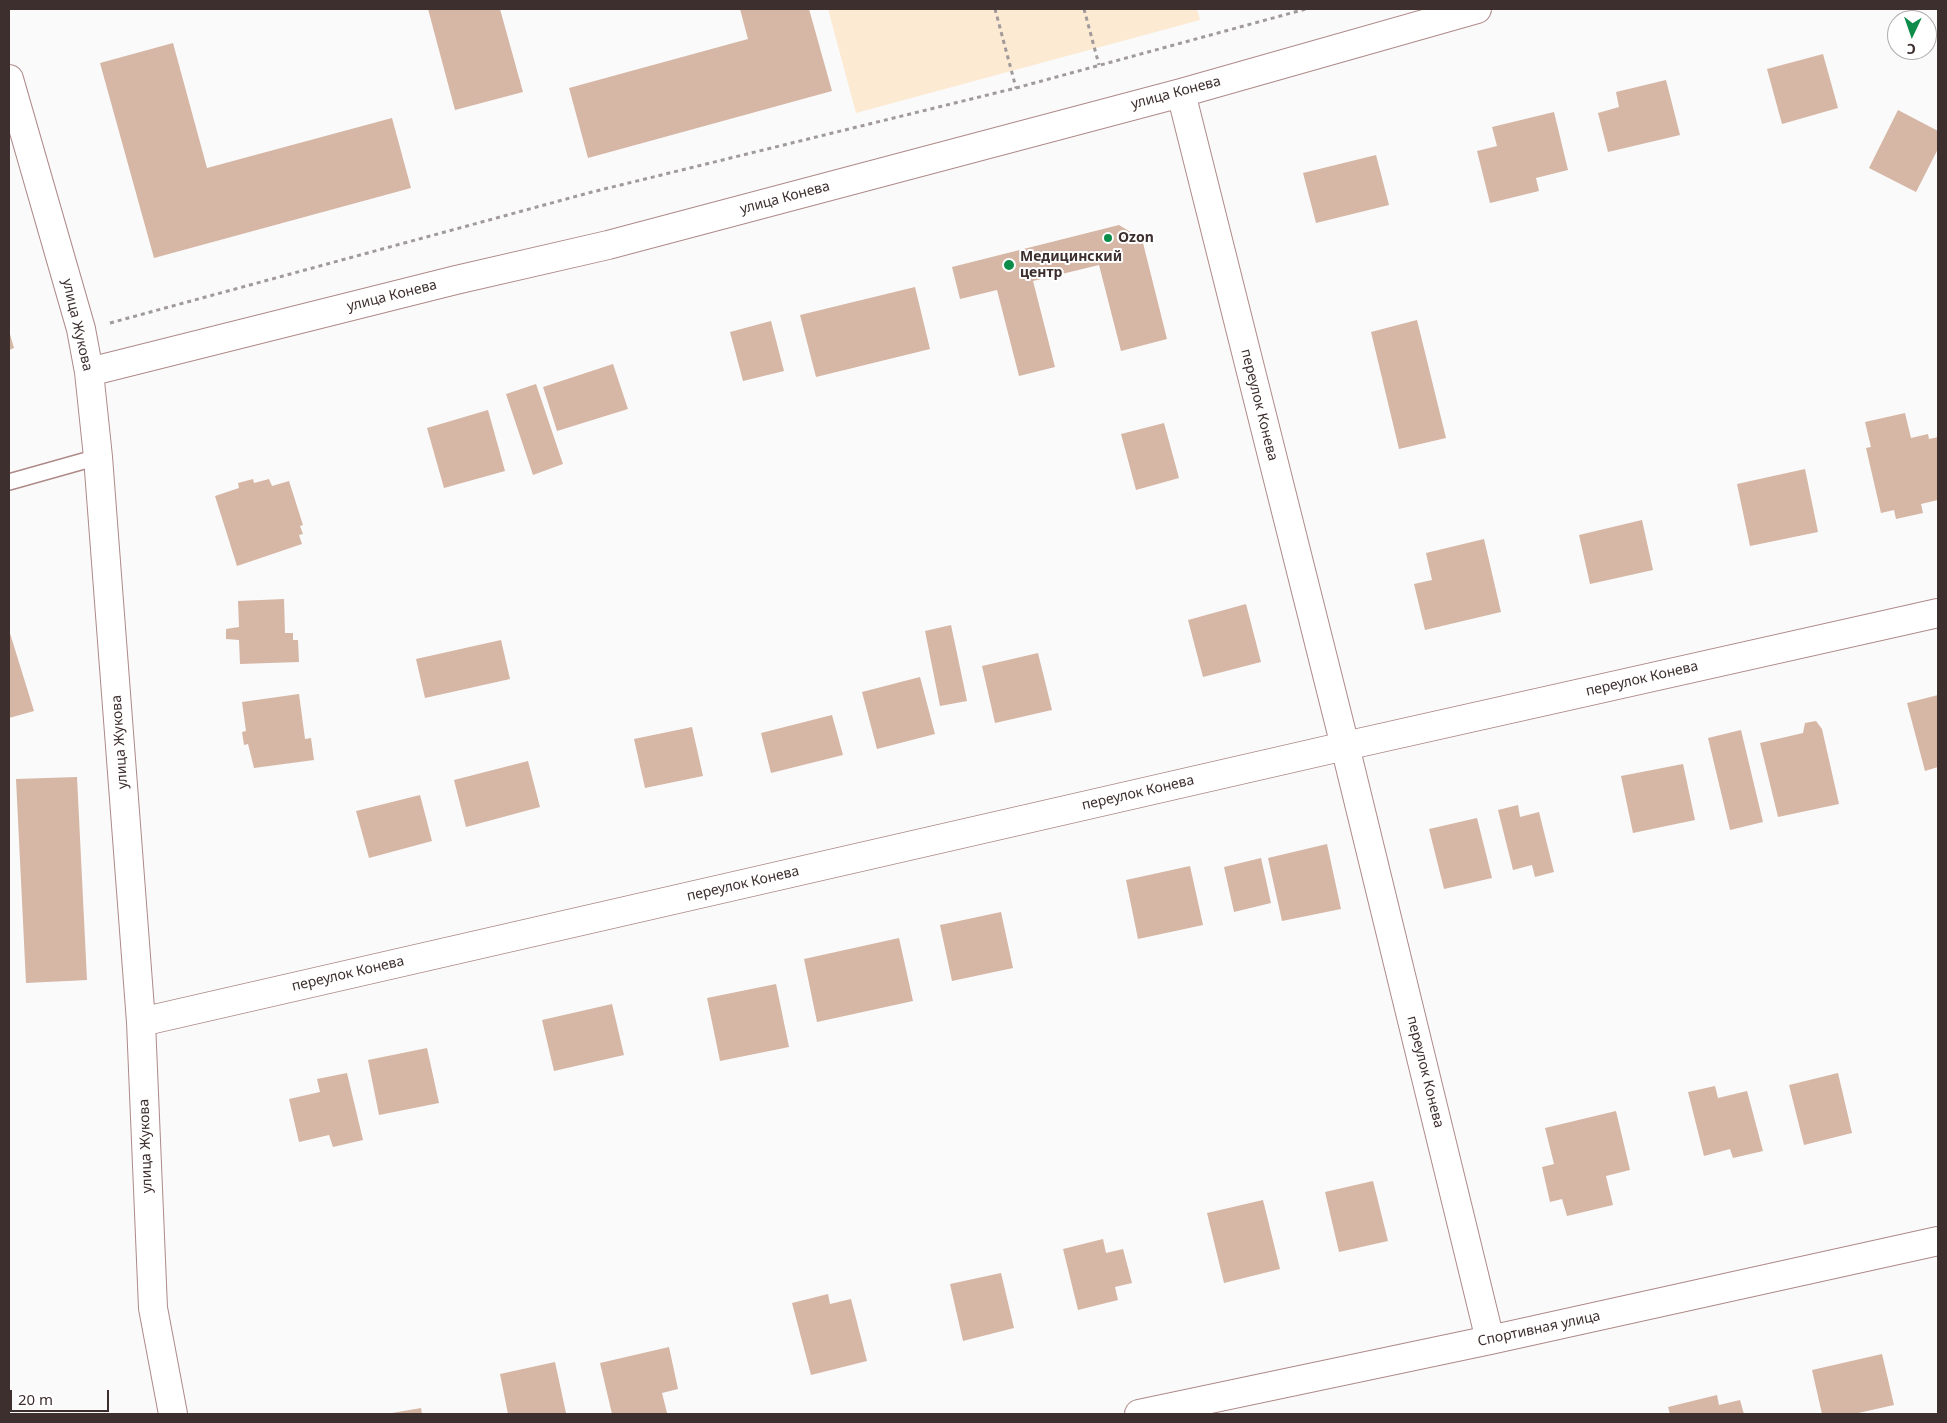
<!DOCTYPE html>
<meta charset="utf-8">
<style>
body{margin:0}
#map{position:relative;width:1947px;height:1423px;overflow:hidden;background:#fafafa;font-family:"Noto Sans",sans-serif}
canvas{display:block}
.frame{position:absolute;inset:0;border:10px solid #3d2f2e;pointer-events:none}
.north{position:absolute;left:1887px;top:10px;width:50px;height:50px;box-sizing:border-box;background:#fff;border:1px solid #b1acab;border-radius:50%;rotate:183deg;font-size:14px;font-weight:700;line-height:20px;text-align:center;color:#3d2f2e}
.north::after{content:'';display:block;margin:auto;width:18px;height:22px;background:#0d8d49;clip-path:polygon(50% 0,100% 100%,50% 72%,0 100%)}
.scale{position:absolute;left:10px;top:1390px;width:99px;height:22px;box-sizing:border-box;border:2px solid #3d2f2e;border-top:0;padding-left:6px;font-size:15px;line-height:18px;white-space:nowrap;color:#3d2f2e;-webkit-text-stroke:4px #fff;paint-order:stroke}
</style>
<div id="map">
<canvas width="1947" height="1423"></canvas>
<div class="frame"></div>
<div class="north">С</div>
<div class="scale">20 m</div>
</div>
<script>
const ctx = document.querySelector('canvas').getContext('2d');
ctx.lineJoin = 'round';
function paint(path, color) { ctx.fillStyle = color; ctx.fill(path, 'evenodd'); }
function stroke(path, color, width, dash) { ctx.strokeStyle = color; ctx.lineWidth = width; ctx.lineCap = dash ? 'butt' : 'round'; ctx.setLineDash(dash || []); ctx.stroke(path); }
function label(font, color, halo, rows, align = 'center') {
  ctx.font = font + ' "Noto Sans",sans-serif'; ctx.lineWidth = 4; ctx.setLineDash([]); ctx.textBaseline = 'middle'; ctx.strokeStyle = halo; ctx.fillStyle = color; for (const [text, x, y, turn = 0] of rows) {
    ctx.save(); ctx.translate(x, y); ctx.rotate((+turn || 0) * Math.PI / 180); ctx.textAlign = isNaN(turn) ? turn : align; if (halo) ctx.strokeText(text, 0, 0); ctx.fillText(text, 0, 0); ctx.restore();
  }
}
const green = new Path2D(`
 M828,9H1197L1200,20L856,113Z`);
const building = new Path2D(`
 M428,9H500L523,92L455,110Z
 M740,9H809L832,91L588,158L569,88L748,39Z
 M173,43L207,168L392,118L411,188L154,258L100,63Z
 M1823,54L1838,108L1782,124L1767,69Z
 M1666,80L1680,135L1608,152L1598,113L1619,107L1616,92Z
 M1898,110L1938,131V149L1916,192L1869,168Z
 M1554,112L1568,170L1536,178L1539,191L1490,203L1477,151L1497,146L1492,127Z
 M1376,155L1389,205L1316,223L1303,173Z
 M1119,225L1142,239L1167,339L1121,351L1099,265L1033,281L1055,367L1019,376L997,290L960,299L952,267Z
 M915,287L930,349L816,377L800,315Z
 M1417,320L1446,438L1399,449L1371,332Z
 M771,321L784,371L743,381L730,332Z
 M9,331L14,348L9,350Z
 M613,364L628,409L557,431L543,387Z
 M536,384L563,464L533,475L506,394Z
 M488,410L505,471L444,488L427,428Z
 M1905,413L1911,438L1928,434L1929,439L1938,437V500L1921,504L1923,513L1896,519L1894,510L1881,513L1866,448L1871,447L1865,422Z
 M1164,423L1179,478L1136,490L1121,434Z
 M1805,469L1818,532L1750,546L1737,484Z
 M253,479L254,483L269,479L272,486L289,481L303,525L300,526L303,534L299,535L302,544L237,566L215,496L239,488L238,483Z
 M1642,520L1653,570L1590,584L1579,535Z
 M1484,539L1501,612L1425,630L1414,584L1432,580L1426,553Z
 M284,599L285,633H293V640H298L299,662L240,664L239,640L226,639V629L239,627L238,601Z
 M1246,604L1261,662L1203,677L1188,620Z
 M951,625L967,701L940,706L925,631Z
 M9,630L34,711L9,718Z
 M501,640L510,679L425,698L416,659Z
 M1038,653L1052,710L995,723L982,666Z
 M920,677L935,734L877,749L862,692Z
 M299,694L305,739L311,738L314,760L254,768L248,744L244,745L242,732L246,731L242,702Z
 M1938,695V767L1925,771L1907,703Z
 M832,715L843,755L771,773L761,733Z
 M1816,721L1822,729L1839,804L1778,817L1760,743L1803,733L1805,723Z
 M692,727L703,776L645,788L634,739Z
 M1741,730L1763,822L1730,830L1708,738Z
 M528,761L540,807L466,827L454,780Z
 M1683,764L1695,820L1633,833L1621,776Z
 M77,777L87,980L26,983L16,779Z
 M420,795L432,841L369,858L356,811Z
 M1518,805L1520,817L1539,812L1554,872L1535,877L1532,865L1513,870L1498,810Z
 M1477,818L1492,878L1444,889L1429,829Z
 M1327,844L1341,909L1282,921L1268,858Z
 M1261,858L1271,903L1234,912L1224,867Z
 M1190,866L1203,925L1138,939L1126,880Z
 M1001,912L1013,968L952,981L940,925Z
 M899,938L913,1001L817,1022L804,959Z
 M776,984L789,1047L720,1061L707,998Z
 M612,1004L624,1055L554,1071L542,1020Z
 M427,1048L439,1103L379,1115L368,1060Z
 M347,1073L363,1140L333,1147L329,1135L299,1142L289,1099L320,1092L317,1079Z
 M1838,1073L1852,1133L1804,1145L1789,1085Z
 M1715,1086L1718,1098L1747,1091L1763,1151L1733,1158L1730,1149L1704,1156L1688,1092Z
 M1616,1111L1630,1170L1606,1176L1613,1205L1567,1216L1562,1199L1550,1202L1542,1167L1554,1164L1545,1128Z
 M1373,1181L1388,1241L1339,1252L1325,1192Z
 M1263,1200L1280,1269L1224,1283L1207,1213Z
 M1103,1239L1106,1253L1123,1249L1132,1283L1115,1287L1118,1300L1078,1310L1063,1249Z
 M1001,1273L1014,1328L963,1341L950,1284Z
 M828,1294L830,1304L851,1299L867,1361L811,1375L792,1303Z
 M669,1347L678,1389L662,1393L667,1413L612,1414L600,1363Z
 M1882,1354L1894,1405L1854,1414H1822L1812,1370Z
 M555,1362L566,1413L508,1414L500,1374Z
 M1717,1395L1719,1405L1740,1400L1744,1414H1670L1668,1407Z
 M421,1408L422,1414H392V1413Z`);
const path = new Path2D(`
 M995,9L1016,88
 M1084,9L1099,65
 M110,323L592,192L1016,88L1306,9`);
const lane = new Path2D(`
 M9,482L98,457`);
const street = new Path2D(`
 M9,79L81,329L89,372L98,457L141,1022L153,1308L173,1414
 M1181,93L1345,746L1490,1340
 M89,372L456,280L608,245L1181,93L1477,9
 M141,1022L1345,746L1938,613
 M1139,1414L1490,1340L1938,1241`);
const markers = [
 [1108,238,5,"#0d8d49"],
 [1009,265,6,"#0d8d49"]
];
const streetNames = [
 ["улица Конева",1176,93,-15],
 ["улица Конева",785,198,-15],
 ["улица Конева",392,296,-14],
 ["улица Жукова",77,325,77],
 ["переулок Конева",1259,405,76],
 ["переулок Конева",1642,679,-13],
 ["улица Жукова",120,742,-94],
 ["переулок Конева",1138,793,-13],
 ["переулок Конева",743,884,-13],
 ["переулок Конева",348,974,-13],
 ["переулок Конева",1425,1072,76],
 ["улица Жукова",146,1146,-92],
 ["Спортивная улица",1539,1329,-12]
];
const poiNames = [
 ["Ozon",1118,238],
 ["Медицинский",1020,257],
 ["центр",1020,273]
];
paint(green, '#fcead3');
paint(building, '#d6b6a5');
stroke(lane, '#ae8a88', 18);
stroke(street, '#ae8a88', 30);
stroke(path, '#a19a9a', 3, [4, 4]);
stroke(lane, '#fff', 15);
stroke(street, '#fff', 28);
for (const [x, y, r, color] of markers) { const dot = new Path2D(); dot.arc(x, y, r, 0, 2 * Math.PI); ctx.fillStyle = color; ctx.fill(dot); stroke(dot, '#fff', 2); }
label('14px', '#3d2f2e', '#fff', streetNames);
label('bold 14px', '#3d2f2e', '#fff', poiNames, 'left');
</script>
